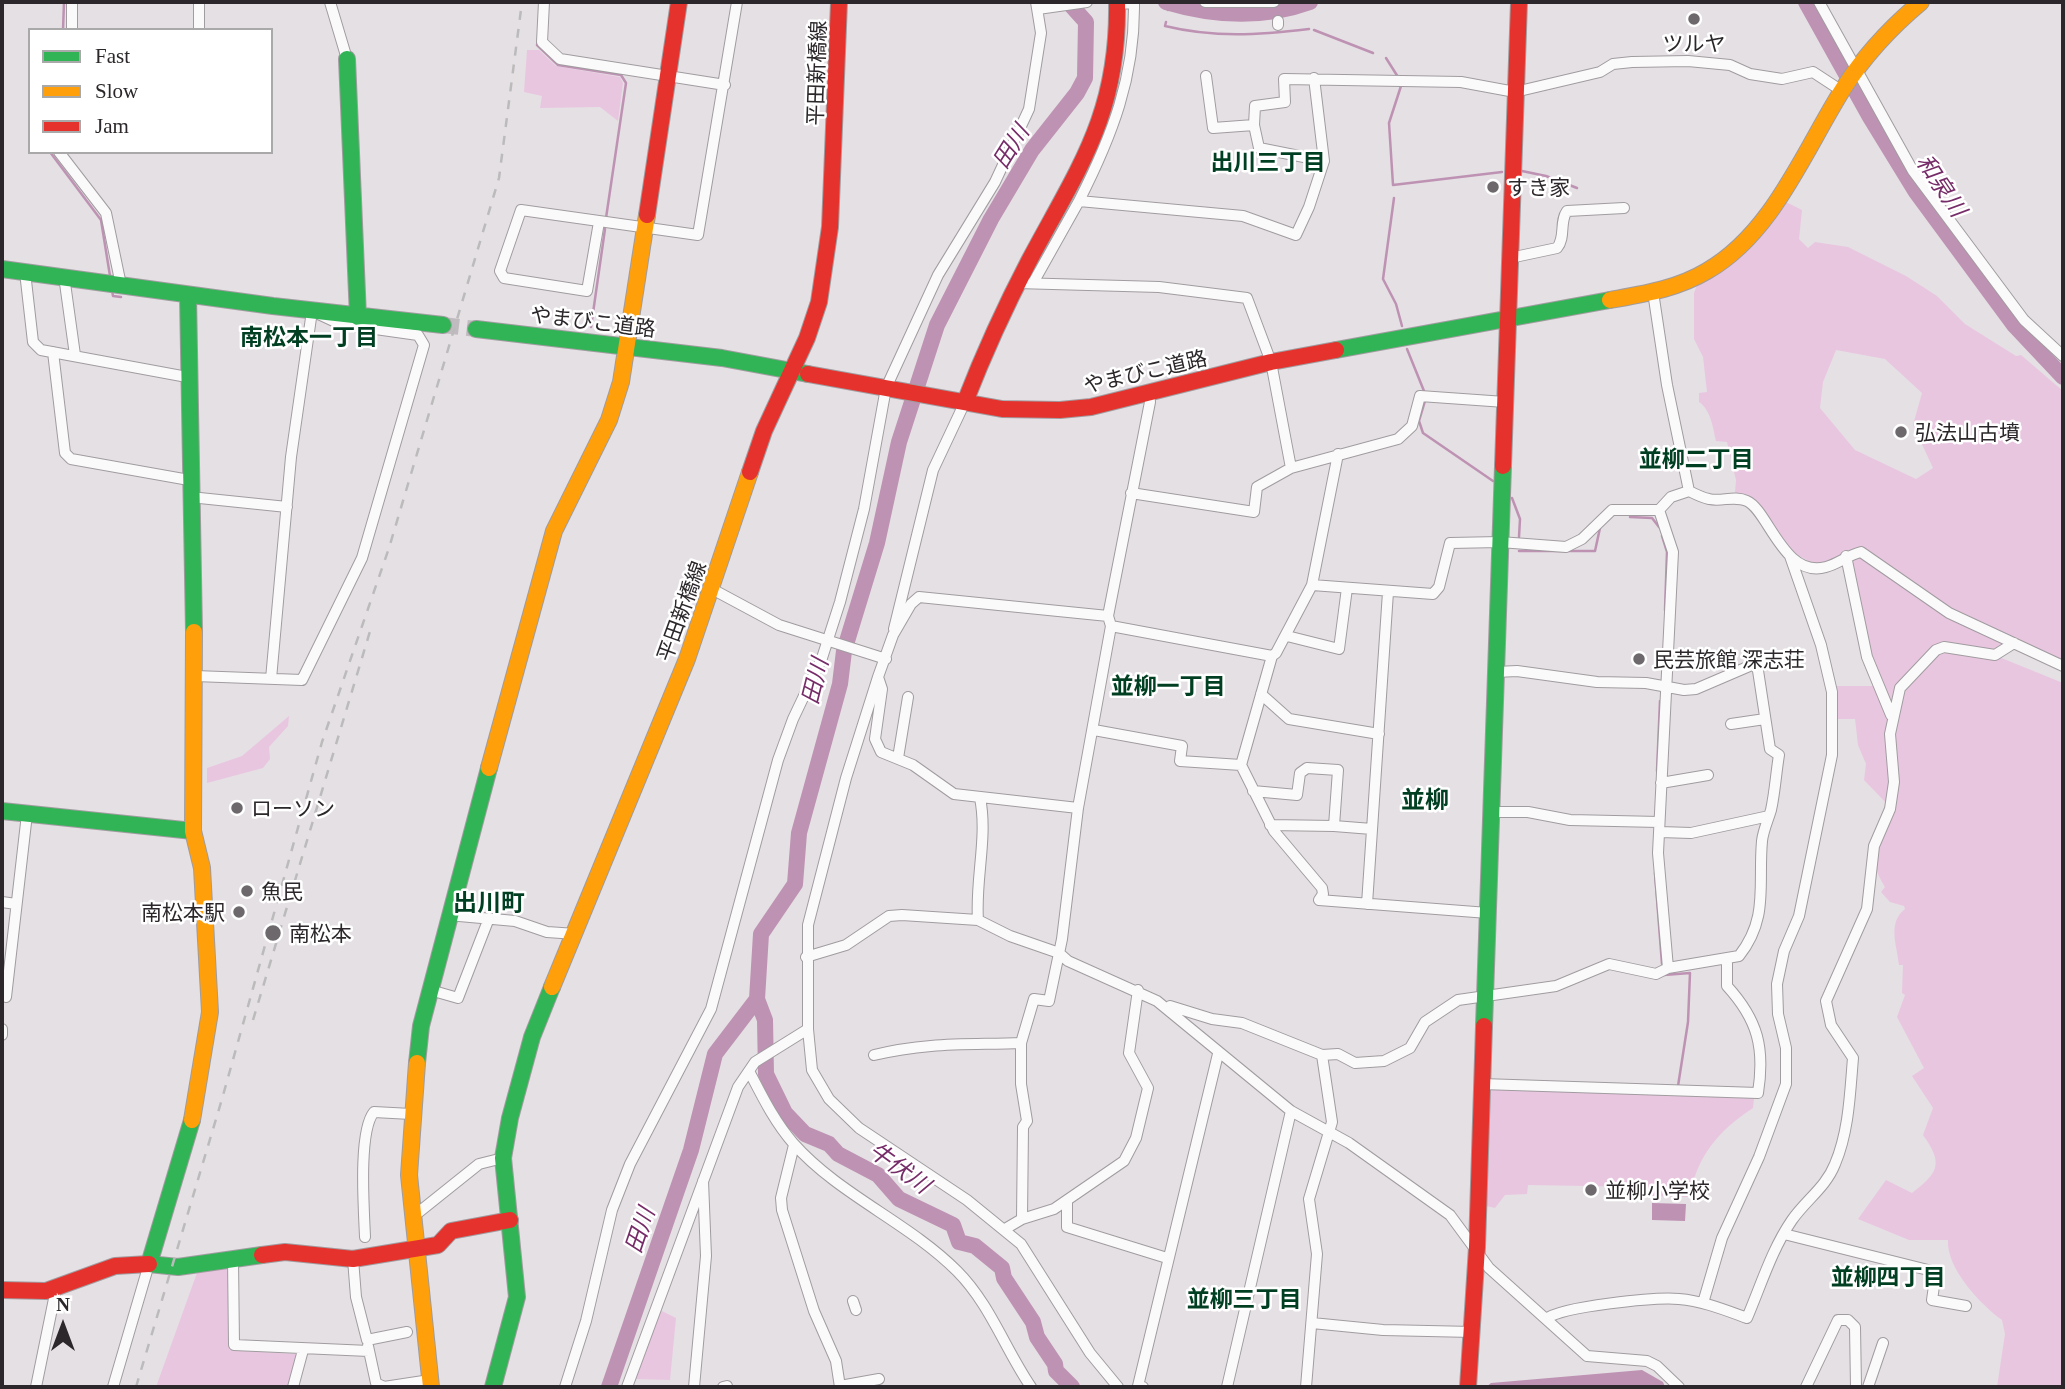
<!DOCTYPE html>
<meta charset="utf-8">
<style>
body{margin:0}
#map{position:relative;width:2065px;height:1389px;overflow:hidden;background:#e5e0e4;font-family:Georgia,serif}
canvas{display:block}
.frame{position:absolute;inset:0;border:4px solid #2b272a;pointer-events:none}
.legend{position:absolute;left:28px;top:28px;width:245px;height:126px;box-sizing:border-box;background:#fff;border:2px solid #aaa9aa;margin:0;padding:9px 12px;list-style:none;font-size:21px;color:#2b272a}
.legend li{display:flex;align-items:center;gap:14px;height:35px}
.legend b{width:35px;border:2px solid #aaa9aa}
.north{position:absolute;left:28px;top:1291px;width:70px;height:70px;-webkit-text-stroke:5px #fff;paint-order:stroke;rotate:0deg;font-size:19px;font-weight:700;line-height:28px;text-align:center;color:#2b272a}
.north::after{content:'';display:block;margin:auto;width:24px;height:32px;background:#2b272a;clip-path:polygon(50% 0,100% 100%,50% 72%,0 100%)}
</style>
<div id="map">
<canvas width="2065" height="1389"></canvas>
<div class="frame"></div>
<ul class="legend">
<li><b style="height:9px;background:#30b455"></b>Fast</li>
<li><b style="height:9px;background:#ff9f0a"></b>Slow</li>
<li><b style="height:9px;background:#e5322d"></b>Jam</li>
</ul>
<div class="north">N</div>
</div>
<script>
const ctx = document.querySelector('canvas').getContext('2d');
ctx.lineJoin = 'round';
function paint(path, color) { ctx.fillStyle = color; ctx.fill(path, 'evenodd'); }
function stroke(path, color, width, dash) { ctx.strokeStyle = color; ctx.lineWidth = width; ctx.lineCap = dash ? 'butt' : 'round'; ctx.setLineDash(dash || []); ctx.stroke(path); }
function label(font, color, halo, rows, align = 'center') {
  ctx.font = font + ' Georgia,"Noto Sans JP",serif'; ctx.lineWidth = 5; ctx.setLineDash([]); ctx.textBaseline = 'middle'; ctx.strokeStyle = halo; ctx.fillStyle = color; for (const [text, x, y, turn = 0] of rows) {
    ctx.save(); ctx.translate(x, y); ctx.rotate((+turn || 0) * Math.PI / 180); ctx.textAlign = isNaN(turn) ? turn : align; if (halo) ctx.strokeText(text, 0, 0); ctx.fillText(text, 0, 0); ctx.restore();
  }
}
const green = new Path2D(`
 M527,50H539L556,66L620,77L623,83L618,121L600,107L540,108L542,96L524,92Z
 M1784,201L1802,210L1799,239L1808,248L1815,242L1848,247L1906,276L1937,296L1965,324L2016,356L2021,355L2063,391V663L1964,617L1858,547C1845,550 1837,561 1824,564C1799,568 1751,511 1735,492L1736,480L1727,442L1716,441C1713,428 1711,410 1699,402V393L1707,392L1703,357L1694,339V293L1697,285L1742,254ZM1836,350L1885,359L1922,393L1913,425L1933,468L1916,479L1855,450L1820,408L1823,382Z
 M1858,556L2004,642L1997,652L1944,649L1999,657L2063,683V1387H1997L2005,1334L2002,1320C1981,1305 1946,1268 1948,1240H1909L1858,1219L1886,1180L1912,1193C1938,1173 1944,1164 1923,1135L1933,1108L1912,1076L1924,1068L1897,1017L1905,995L1902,993L1903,965H1899C1897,945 1887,923 1905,909L1904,906L1890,902L1881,892L1885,887C1865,856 1878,840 1892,809L1864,780L1866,764L1858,745L1855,719H1835L1833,686H1877L1851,560Z
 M289,716L288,726L269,747L270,759L263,768L207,783V768L242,756Z
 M1489,1087L1752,1096L1754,1098L1753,1108C1719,1130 1696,1157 1690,1197L1646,1196L1645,1187L1528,1185L1527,1194L1505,1195L1495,1208L1486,1206Z
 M226,1268L229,1277V1350L295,1354L298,1356L289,1387H156L198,1270Z
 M658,1309L676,1318L670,1380L634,1379Z`);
const water = new Path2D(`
 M1652,1203L1686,1204L1685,1221L1652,1220Z
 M1642,1370L1663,1382L1665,1387H1486L1491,1383Z`);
const stream = new Path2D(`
 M1168,10L1170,3
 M1166,22L1165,26C1214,38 1259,35 1309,29
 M63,30L64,2
 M1314,30L1373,53
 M538,41L537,45L558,65L621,75L626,83L606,218
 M1386,58L1398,77
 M1401,86L1389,123L1393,185L1502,172
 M50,152L101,220L110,276
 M1522,171L1546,176L1577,188
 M1394,198L1383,279L1396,304L1402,326
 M112,290L113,296L121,297
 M591,327L605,229
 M1407,349L1424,391
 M1425,401L1419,421L1423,433L1493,481
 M1512,498L1520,519L1519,537
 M1630,517L1652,518L1659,527
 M1662,536L1667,552L1665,610
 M1519,551H1595L1600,528
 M1657,771L1660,701
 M1655,873L1662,964
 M1664,975L1690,973L1688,1022L1678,1086`);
const river = new Path2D(`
 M1166,2C1213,16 1263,19 1310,2
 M1806,2L1870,117L1916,192L2014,325L2063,377
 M757,999L765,1020L766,1074L785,1113L805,1134L829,1144L838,1154L878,1175L899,1199L953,1225L959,1242L975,1246L1002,1268L1004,1278L1033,1322L1037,1337L1055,1364L1056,1371L1072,1387
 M609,1387L691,1150L715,1054L757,999L761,934L795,884L799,833L840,684L844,651L877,543L899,442L937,325L991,219L1032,150L1077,93L1085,78L1086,22L1068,2`);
const secondaryTunnel = new Path2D(`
 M443,325L476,329`);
const street = new Path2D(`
 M330,2L347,59
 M544,2L542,42L560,59L725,85
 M1205,2H1274
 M1819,2L1913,171L2024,320L2063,356
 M1117,4L1134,3C1135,77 1112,136 1079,201L1243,216L1296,235L1309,207L1324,161L1314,78
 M1038,9L1087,2
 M1278,21V25
 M72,30V2
 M199,30V2
 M1206,76L1213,128L1254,125
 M59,152L106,213L121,285
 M1324,161L1259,148L1254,125L1255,106L1285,102L1284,79L1461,82L1515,92L1600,72L1613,64L1632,62L1688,61L1730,65L1750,74L1782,79L1813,72L1842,91
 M599,222L587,291L504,278L500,271L521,210L698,235L737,2
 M1510,258L1557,248C1566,237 1559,222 1567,211L1624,208
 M25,272L33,342L41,350L187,377
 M64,276L75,355
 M1017,283L1159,287L1247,298L1271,362L1291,468
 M1033,283L1079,201
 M1653,292L1667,385L1689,491
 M53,352L65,453L71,459L189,480
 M1131,493L1254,512L1257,487L1291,468L1398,439L1412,426L1420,396L1505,402
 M190,497L287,507
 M1659,510L1673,552L1658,853L1668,968
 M1846,556L1867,657L1891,715
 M1312,585L1433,594L1439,587L1450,543L1500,542L1566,547L1582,539L1612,510H1659L1671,497L1689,491C1695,494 1703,498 1709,499C1722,502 1734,495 1747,501C1768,510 1784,579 1826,567C1838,564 1848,555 1861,552L1949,613L2063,666
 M712,589L779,625L886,659
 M1111,626L1272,656L1276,653L1312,585L1338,454
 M894,629L933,470L965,402
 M1287,636L1339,649L1347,588
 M1272,656L1241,765L1274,831L1322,888L1323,894L1319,900L1488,913
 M1496,672L1517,671L1597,682L1646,683L1684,690L1696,689L1752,665L1781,659
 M195,676L302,680L362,558L424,345L418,335L340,324L312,311L291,457L271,679
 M878,677L846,778L808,925V1029L812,1070L829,1099L859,1128L967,1200L1021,1244L1090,1353L1118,1387
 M1261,694L1289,719L1379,734
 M1731,724L1765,719
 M1094,730L1182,746L1180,761L1241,765
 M898,758L908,697
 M1661,783L1708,775
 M1253,791L1297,795L1300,773L1307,768L1338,770L1334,826L1372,829
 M1078,808L954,794L913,765L881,752L875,739L882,689L878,677L893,635L911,604L919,597L1108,616
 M1491,812H1528L1570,820L1659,822
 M1270,825L1334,826
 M1660,832L1691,833L1769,816
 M2,902L16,904
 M1367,904L1388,592
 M448,915L515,921L547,932L576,934
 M978,920C975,880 988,837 980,798
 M806,957L846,945L889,916L902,915L978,920L1010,936L1059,953L1068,961L1157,1001L1291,1111L1349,1143L1450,1215L1489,1268L1587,1356L1647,1361L1657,1366L1679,1387
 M430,990L458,998L489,918
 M6,997L27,814
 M1170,1006L1212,1019L1242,1023L1322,1055
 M2,1035V1029
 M874,1055C927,1042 968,1045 1021,1043
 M749,1071C762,1096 774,1121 793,1143C839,1195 908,1222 957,1271C990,1304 1005,1349 1031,1387
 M1482,1084L1758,1093C1765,1048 1758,1020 1727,986V959
 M794,1145L781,1198L782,1210L814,1311L836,1361L840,1387
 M1067,1201V1227L1167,1258
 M419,1212L479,1164L503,1158
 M1022,1219L1023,1127L1027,1121L1021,1084V1043L1034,999L1049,1001L1062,939L1078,808L1111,626L1108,616L1150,402L1149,392
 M1005,1229L1022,1219L1054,1209L1124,1161L1136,1138L1148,1088L1129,1053L1138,990
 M1784,1234L1936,1272L1932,1300L1966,1306
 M365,1237C364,1210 358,1131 374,1112L411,1114
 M233,1259L234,1345L369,1351
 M353,1259L356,1297L367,1340L407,1332
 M853,1301L856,1310
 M1703,1303L1722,1238L1759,1157L1786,1084V1048L1778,1014L1777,984L1784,951L1799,916L1832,755V692L1821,645L1790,556
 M1546,1319C1562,1306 1657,1297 1679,1299C1703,1301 1725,1310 1747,1318C1761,1285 1772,1249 1792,1220C1806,1200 1826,1187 1835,1164C1849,1131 1850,1093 1853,1058L1831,1025L1826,1001L1867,909L1874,846L1890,809L1894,782L1890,734L1900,688L1936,650L1944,647L1995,655L2014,643
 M1312,1323L1383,1330L1473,1332
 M368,1346L376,1383L384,1387L430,1380
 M840,1386L879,1379
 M36,1387L56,1289
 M113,1387L149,1264
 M293,1387L303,1350
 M565,1387L586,1321L612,1210L630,1164L711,1009L778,760L793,719L822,658L840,602L864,509L886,388L938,275L995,182L1029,109L1041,33L1036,2
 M627,1387L738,1087L755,1062L808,1029
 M694,1387L706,1256L703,1181
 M723,1387L727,1386
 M1143,1387L1138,1386L1218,1054
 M1227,1387L1291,1111
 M1306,1387L1317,1254L1309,1199L1332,1122L1322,1055L1338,1054L1355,1063L1384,1061L1410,1048L1425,1022L1458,1000L1556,986L1609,964L1656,974L1668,968L1739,956C1769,918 1758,885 1762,841C1763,831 1768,820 1771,810C1775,792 1776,773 1779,755L1770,749L1757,664
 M1806,1387L1838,1320H1848L1855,1327L1856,1387
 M1868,1387L1883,1343`);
const fast = new Path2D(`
 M347,59L358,317
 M2,269L273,306L443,325
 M188,295L194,632
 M476,329L722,358L808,374
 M1336,350L1610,300
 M2,811L193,831
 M1484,1026L1503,466
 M417,1063L421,1026L489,768
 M192,1120L149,1264L178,1267L262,1255
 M493,1387L517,1297L503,1158L510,1118L532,1037L552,987`);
const slow = new Path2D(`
 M1610,300C1643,294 1677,289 1707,271C1773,233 1804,151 1843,89C1864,56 1891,27 1921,2
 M489,768L554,531L609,420L621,382L647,215
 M552,987L687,659L750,472
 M417,1063L409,1175L431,1387
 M192,1120L210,1012L202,868L193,831L194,632`);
const jam = new Path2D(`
 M647,215L679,2
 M808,374L1002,409L1060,410L1091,407L1271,362L1336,350
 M965,402C984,353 1005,307 1029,261C1079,167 1119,114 1117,2
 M1503,466L1519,2
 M750,472L764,431L807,338L819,302L830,227L839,2
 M262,1255L285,1252L353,1259L438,1245L451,1231L510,1220
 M2,1290L46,1291L115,1266L149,1264
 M1468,1387L1477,1247L1484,1026`);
const rail = new Path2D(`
 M253,1020L371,628
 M136,1387L222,1099L322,742L389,548L499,178L522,2`);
const markers = [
 [1694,19,7,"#6c686b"],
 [1493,187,7,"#6c686b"],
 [1901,432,7,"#6c686b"],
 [1639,659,7,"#6c686b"],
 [237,808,7,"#6c686b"],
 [247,891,7,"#6c686b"],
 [239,912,7,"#6c686b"],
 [273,933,9,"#6c686b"],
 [1591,1190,7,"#6c686b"]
];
const poiNames = [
 ["ツルヤ",1694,43,"center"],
 ["すき家",1507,187],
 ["弘法山古墳",1915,432],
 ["民芸旅館 深志荘",1653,659],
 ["ローソン",251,808],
 ["魚民",261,891],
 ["南松本駅",225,912,"right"],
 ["南松本",289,933],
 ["並柳小学校",1605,1190]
];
const streetNames = [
 ["平田新橋線",816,73,-88],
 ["やまびこ道路",593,321,7],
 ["やまびこ道路",1145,371,-13],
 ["平田新橋線",681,611,-70]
];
const waterNames = [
 ["田川",1010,146,-58],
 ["和泉川",1942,185,56],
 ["田川",814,681,-76],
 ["牛伏川",900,1167,36],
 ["田川",639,1230,-71]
];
const neighbourhoodNames = [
 ["出川三丁目",1268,161],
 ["南松本一丁目",309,336],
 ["並柳二丁目",1696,458],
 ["並柳一丁目",1168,685],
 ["並柳四丁目",1888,1276],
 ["並柳三丁目",1244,1298]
];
const quarterNames = [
 ["並柳",1425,799],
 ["出川町",489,902]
];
paint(green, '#e9c6e0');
paint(water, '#be92b3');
stroke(stream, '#be92b3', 2.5);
stroke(river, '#be92b3', 16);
stroke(secondaryTunnel, '#c0bbbf', 16, [16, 8]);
stroke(street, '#a09c9f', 12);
stroke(fast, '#a09c9f', 18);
stroke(slow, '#a09c9f', 18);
stroke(jam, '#a09c9f', 18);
stroke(street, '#fbfafb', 10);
stroke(fast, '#30b455', 16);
stroke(slow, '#ff9f0a', 16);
stroke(jam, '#e5322d', 16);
stroke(rail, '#bcbbbc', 2.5, [9, 9]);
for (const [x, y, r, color] of markers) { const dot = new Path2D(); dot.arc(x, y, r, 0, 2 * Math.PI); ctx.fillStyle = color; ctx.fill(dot); stroke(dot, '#fff', 2.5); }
label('21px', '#2b272a', '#fff', poiNames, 'left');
label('21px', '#2b272a', '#fff', streetNames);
label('italic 23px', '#762c68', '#fff', waterNames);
label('bold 23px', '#003f21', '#fff', neighbourhoodNames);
label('bold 24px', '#003f21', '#fff', quarterNames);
</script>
